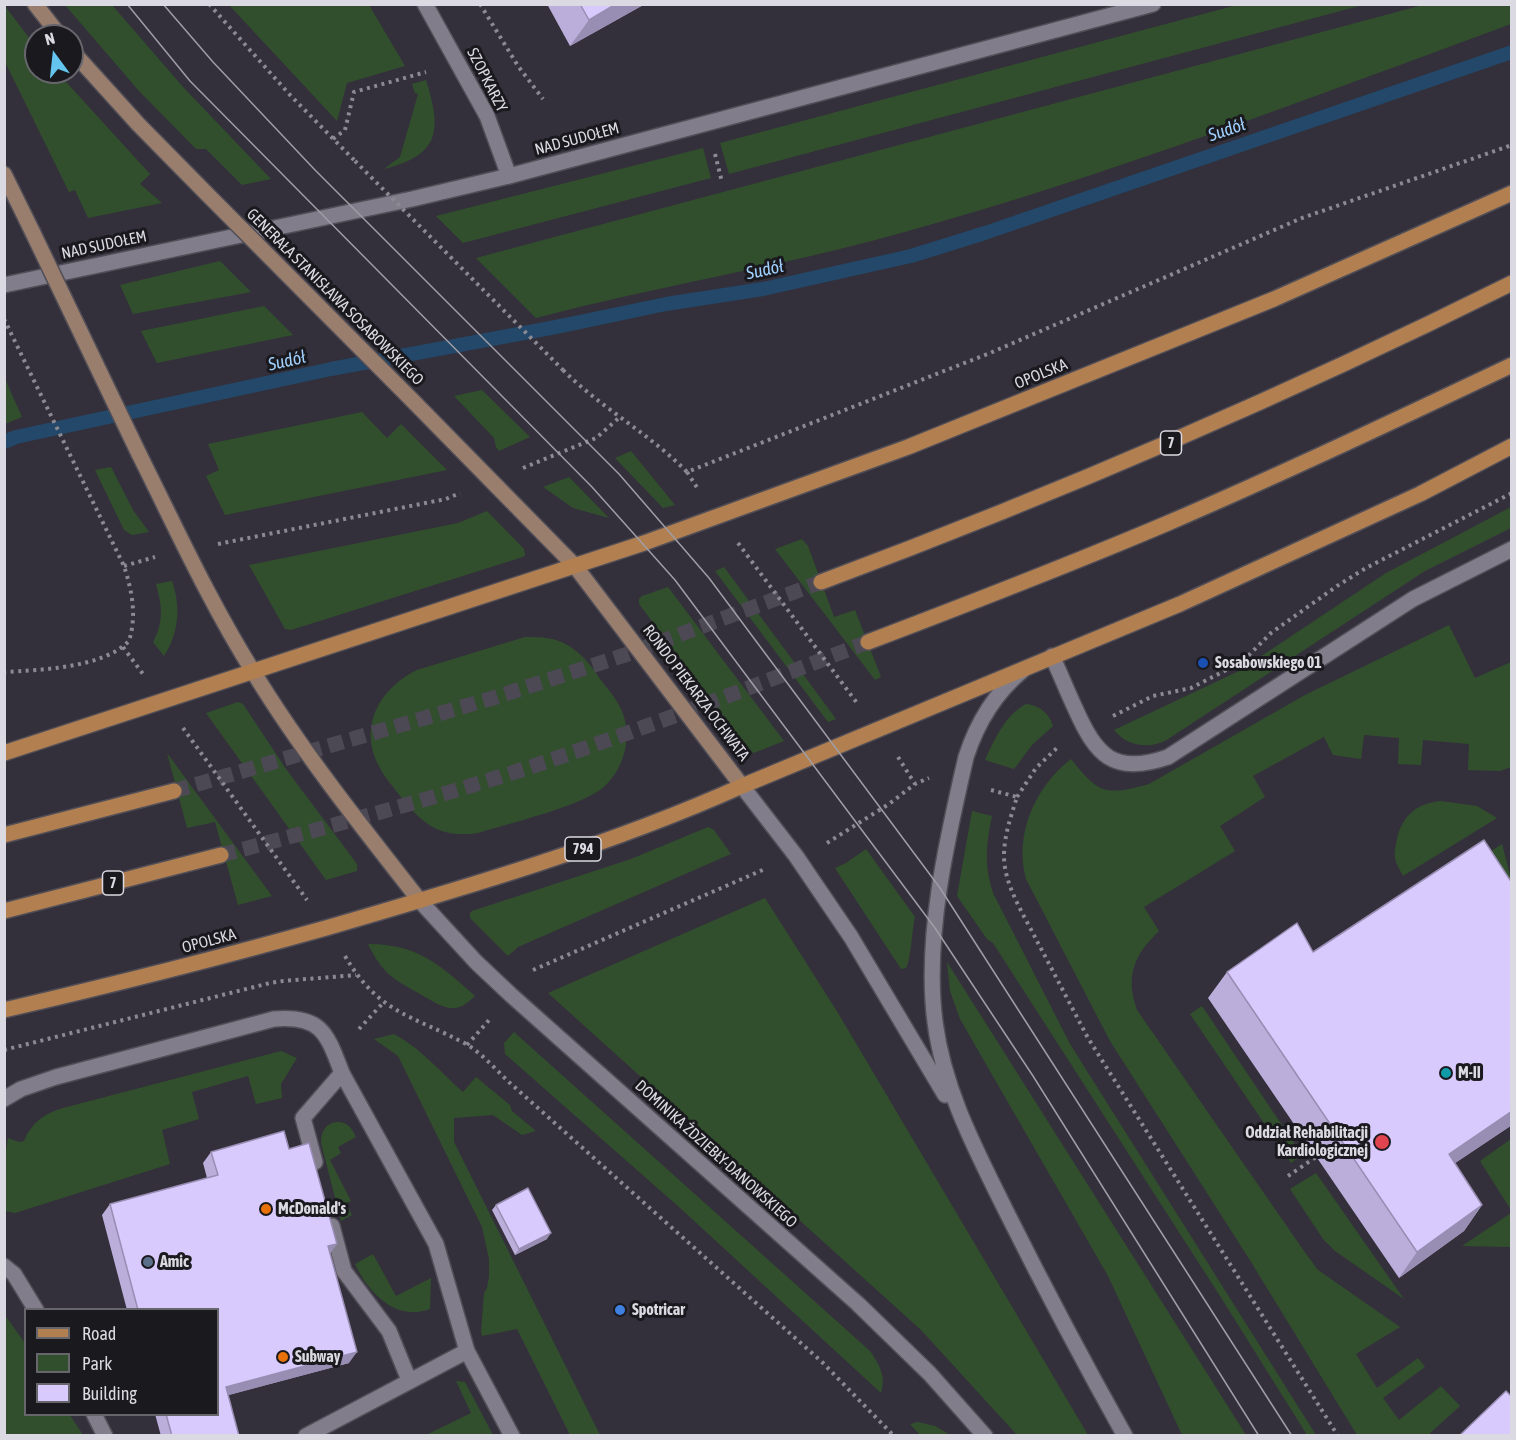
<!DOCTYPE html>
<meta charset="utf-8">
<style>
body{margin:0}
#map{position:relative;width:1516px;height:1440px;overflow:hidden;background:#33303b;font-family:"Asap Condensed",sans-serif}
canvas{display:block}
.frame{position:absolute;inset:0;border:6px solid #dbd9e1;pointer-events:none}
.legend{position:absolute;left:24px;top:1308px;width:195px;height:108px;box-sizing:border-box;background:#1a191e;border:2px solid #67666c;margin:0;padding:8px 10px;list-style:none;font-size:18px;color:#dbd9e1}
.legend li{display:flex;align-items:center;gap:12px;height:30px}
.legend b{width:30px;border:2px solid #67666c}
.north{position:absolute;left:24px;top:24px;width:60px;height:60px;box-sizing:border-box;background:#1a191e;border:2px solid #67666c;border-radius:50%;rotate:345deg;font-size:16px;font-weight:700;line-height:24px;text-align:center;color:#dbd9e1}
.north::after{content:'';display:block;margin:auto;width:21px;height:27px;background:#64c5ee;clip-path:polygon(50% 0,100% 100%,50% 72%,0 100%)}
</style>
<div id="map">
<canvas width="1516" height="1440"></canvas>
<div class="frame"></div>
<ul class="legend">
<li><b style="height:8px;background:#b27f50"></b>Road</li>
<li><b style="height:16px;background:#324f2d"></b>Park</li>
<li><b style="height:16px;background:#d9cafe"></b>Building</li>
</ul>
<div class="north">N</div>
</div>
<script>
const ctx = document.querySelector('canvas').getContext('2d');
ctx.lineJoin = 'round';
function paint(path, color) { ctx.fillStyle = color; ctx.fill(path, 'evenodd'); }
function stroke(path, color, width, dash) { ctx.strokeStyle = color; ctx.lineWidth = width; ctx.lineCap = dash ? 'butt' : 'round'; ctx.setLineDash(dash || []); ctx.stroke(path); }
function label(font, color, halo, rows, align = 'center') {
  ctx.font = font + ' "Asap Condensed",sans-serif'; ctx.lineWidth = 6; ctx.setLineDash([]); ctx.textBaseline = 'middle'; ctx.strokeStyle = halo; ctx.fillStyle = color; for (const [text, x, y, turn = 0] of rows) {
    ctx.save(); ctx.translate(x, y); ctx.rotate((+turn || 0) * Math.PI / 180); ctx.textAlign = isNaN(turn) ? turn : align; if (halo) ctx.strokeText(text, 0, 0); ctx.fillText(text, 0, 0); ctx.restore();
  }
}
const green = new Path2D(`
 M65,5H112L184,88L271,179L242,185L206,149H196L139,91Z
 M229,5H369L405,66L347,83L337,121Z
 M1237,5H1363L729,174L720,143Z
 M1423,5H1511V24C1309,98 1108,176 901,233C780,267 657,286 536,318L476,258Z
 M5,6L36,47V72H57L150,174L140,184L162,203L88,218L75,190L69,192L5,62Z
 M426,80C442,131 440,155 384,169L400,157L418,94L415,93L412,84Z
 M703,148L711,178L463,243L436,216Z
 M220,261L251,292L133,314L120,285Z
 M264,306L293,335L157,363L141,331Z
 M5,379L22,417L5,424H4Z
 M482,390L530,437L499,451L496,447L494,438L454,396Z
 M362,412L387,438L401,424L447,470L225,515L206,476L219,470L208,444Z
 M631,451L675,505L663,508L615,458Z
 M111,467L133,510L149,532L132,535L124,530L95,470Z
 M569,477L609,518L573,508L543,487Z
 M1511,507V528L1425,571L1165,741C1147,749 1127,746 1114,730L1239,671L1386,573Z
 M487,511L524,549L525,555L523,557L291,630L285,629L249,565L458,523Z
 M802,539L808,546L834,617L855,610L881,677L875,680L775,549Z
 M724,567L836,719L828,722L715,571Z
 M172,581C181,607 179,633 164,656L153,642C164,622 162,605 156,584Z
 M668,587L784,741L754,753L749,750L639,604V599L642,596Z
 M1449,625L1475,678L1511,662V767L1500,771L1468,770L1469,744L1423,740L1421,765L1398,764L1399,738L1364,735L1361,759L1333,755L1324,737L1253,776L1265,797L1220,826L1235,851L1144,907L1159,931C1134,955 1125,976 1137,1010L1304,1251L1318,1270L1400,1327L1356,1354L1377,1388L1418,1358L1425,1367L1383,1398L1399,1420L1441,1386L1460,1406L1428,1435H1357L1251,1262L1110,1041L1026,879C1014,834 1035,787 1071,759C1099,794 1105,796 1149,784L1305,695Z
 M525,637C541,637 555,637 569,646C582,654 592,666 600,679C607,688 616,698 621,709C633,735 625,766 606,785C585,806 509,823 478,833C438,839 420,822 397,792C391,784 383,775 379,766C358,726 380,688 417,670Z
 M238,702L243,704L286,769L357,864V871L326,880L206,713Z
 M1026,704C1039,705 1049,713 1053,726L1032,745L1014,769L985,760C994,740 1006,714 1026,704Z
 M167,753L272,896L238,905L215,822L187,828Z
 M1441,801L1477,806L1497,818L1403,876C1400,870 1396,864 1395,858C1394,852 1396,845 1397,839C1402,815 1418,803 1441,801Z
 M972,811L992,816C986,843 984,866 993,893L1070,1044L1316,1435H1307L1220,1296L993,943L987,939L957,896Z
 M708,827L714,830L731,854L518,947L508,956L470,918V913L472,911L631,859Z
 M1502,844L1511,879V916L1471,864Z
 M866,849L915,917C912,929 911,960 906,968L901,969L899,966L835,868L846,863Z
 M765,898L838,1013L1088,1435H1017L921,1330L548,993Z
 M368,944C418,944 440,965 475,996C456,1015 446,1009 425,997C395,979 384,977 368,944Z
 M947,962L1246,1435H1182L1108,1276L960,1019L950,991Z
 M1202,1006L1302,1155L1291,1163L1190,1014Z
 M514,1032L870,1351C880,1365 886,1377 881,1393L679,1207L505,1054L504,1043Z
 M394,1034C422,1049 440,1072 463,1092L476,1077L510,1105L512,1111L536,1131L522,1135L493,1115L454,1118V1142L600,1435H570L517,1329L482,1336L481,1332L484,1293L487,1288L489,1277V1259L482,1227L398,1056L374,1039Z
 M281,1051L297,1058L281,1084L282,1098L256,1104L248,1076L192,1092L199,1119L162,1130L170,1164L15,1213L5,1211V1157L8,1138L19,1142L24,1141C32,1122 44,1114 63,1108Z
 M336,1122C347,1121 352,1128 356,1137L338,1147L341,1153L330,1160L351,1201L346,1203L352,1215L341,1221L321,1143C321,1132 325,1124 336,1122Z
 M1511,1139V1210L1480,1161Z
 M1316,1173L1404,1299L1335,1251L1323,1239L1290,1189Z
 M1511,1213V1247L1462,1246Z
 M373,1254L396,1296L431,1278L430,1309C395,1322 368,1292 355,1264Z
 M4,1314L25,1343L26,1414L70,1415L83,1435H5Z
 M456,1381L465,1382L493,1435H426L471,1413Z
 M918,1422L935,1426L950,1435H920L910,1424Z`);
const stream = new Path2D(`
 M4,442L16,437L331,369L556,327L666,304L763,289L911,256L985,233L1512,52`);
const primaryTunnel = new Path2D(`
 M174,791L493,698L625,655L821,582
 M221,855C331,826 441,797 548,761C656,724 762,683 868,642`);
const path = new Path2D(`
 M209,4L290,95L355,161
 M480,4L518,66L543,99
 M333,139L345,130L354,92L426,72
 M715,154L722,182
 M4,319L124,566C132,591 137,615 129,641C103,668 40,670 4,672
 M563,370C601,408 650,434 687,472L990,353L1302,218L1512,145
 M523,468L596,438L620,417
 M687,472L698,489
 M738,543L857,703
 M218,544L446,499L460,493
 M124,566L155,557
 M123,647L143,674
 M1113,716L1153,696L1191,688L1242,662L1271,633L1337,586L1366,568L1512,493
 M183,728L307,900
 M898,757L915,784
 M991,790L1017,797C1011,816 1004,836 1004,856C1004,885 1024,915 1037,941C1054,973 1071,1006 1088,1038L1338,1436
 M1017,797L1036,768L1059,746
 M827,843L889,804L915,784L929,778
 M345,956C379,1014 412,1015 466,1044C483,1054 497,1071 511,1084L822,1362L894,1436
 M533,970L765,869
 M359,1029L383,1003
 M467,1045L490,1019
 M4,1050L270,983L283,981L356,975
 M1288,1176L1316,1157`);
const service = new Path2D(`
 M425,4L487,116L509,176
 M1052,656C1060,673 1067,691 1075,708C1096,755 1113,776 1168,757L1413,599L1512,549
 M4,1099L21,1089L56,1077L274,1019C322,1015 327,1034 342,1073L303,1118L315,1162
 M332,1226L344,1271L389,1331L409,1380
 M4,1266L14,1274L36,1310
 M467,1351L512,1436
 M94,1414L105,1436
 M306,1436L467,1351L436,1244L342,1073`);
const minor = new Path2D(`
 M4,285L412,199L509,176L1153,4`);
const tertiary = new Path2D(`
 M1023,670C995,693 977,723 966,757C947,839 924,938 935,1022C944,1091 976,1150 1006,1211C1044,1287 1083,1361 1125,1436
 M742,786L796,856L851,937L945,1095
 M420,901L476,962L511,995L858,1304L930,1374L985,1436`);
const secondary = new Path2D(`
 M35,4L60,36
 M72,51L138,124L206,193
 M4,174L32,231
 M412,400L575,566L742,786
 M139,454C176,528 210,603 254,673C303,753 362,827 420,901`);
const primary = new Path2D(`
 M821,582C1057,494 1287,395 1512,283
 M868,642C968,604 1069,565 1168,523C1284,473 1398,419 1512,365
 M4,753L644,543L908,447L1274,299L1512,193
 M4,835L174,791
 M4,911L221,855
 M4,1010C112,985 219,958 326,928C467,887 608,846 742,786L1180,604L1420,494L1512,446`);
const tram = new Path2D(`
 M127,4L190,81L592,487L675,580L935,928L1033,1076L1259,1436
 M163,4L213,62L315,170L619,474L709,578L940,888L1292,1436`);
const pathBridge = new Path2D(`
 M355,161L563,370`);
const secondaryBridge = new Path2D(`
 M206,193L412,400
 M32,231L139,454`);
const wall = new Path2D(`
 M547,4H645L570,46Z
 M1512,883V1125L1455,1163L1482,1205L1464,1231L1399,1278L1208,998L1227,972L1313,952Z
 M289,1149L330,1254L349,1363L228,1395L239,1436H161L155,1414H218V1310H127L102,1215L110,1204L207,1178L203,1163L211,1152Z
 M496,1205L547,1239L515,1255L492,1210Z`);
const shadedWall = new Path2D(`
 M616,4H645L570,46L589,20Z
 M1512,1111V1125L1430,1180L1449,1154Z
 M1482,1205L1464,1231L1399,1278L1417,1252Z
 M551,1233L547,1239L515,1255L519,1249Z
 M337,1244L329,1255L328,1246Z
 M357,1352L349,1363L218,1398L226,1387Z`);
const building = new Path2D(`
 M580,4H616L589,20Z
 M1484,840L1512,883V1111L1449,1154L1482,1205L1417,1252L1227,972L1297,923L1313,952Z
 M284,1131L289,1149L309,1143L337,1244L328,1246L357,1352L226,1387L239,1436H172L166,1414H218V1310H138L110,1204L218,1175L211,1152Z
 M528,1188L551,1233L519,1249L496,1205Z
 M1506,1391L1512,1397V1436H1459Z`);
const markers = [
 [1203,663,6,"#1a4fb4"],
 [1446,1073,6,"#0f9aa8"],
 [1382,1142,8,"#e0444e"],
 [266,1209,6,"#e8710a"],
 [148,1262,6,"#5c6f8a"],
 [620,1310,6,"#3f7fe0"],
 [283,1357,6,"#e8710a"]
];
const shields = [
 [1171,443,21],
 [583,849,36],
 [113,883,21]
];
const shieldNames = [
 ["7",1171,443],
 ["794",583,849],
 ["7",113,883]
];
const streetNames = [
 ["SZOPKARZY",487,80,63],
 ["NAD SUDOŁEM",577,139,-15],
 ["NAD SUDOŁEM",104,245,-12],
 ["GENERAŁA STANISŁAWA SOSABOWSKIEGO",335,297,45],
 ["OPOLSKA",1041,374,-22],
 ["RONDO PIEKARZA OCHWATA",696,693,53],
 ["OPOLSKA",209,941,-15],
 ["DOMINIKA ŹDZIEBŁY-DANOWSKIEGO",716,1154,42]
];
const poiNames = [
 ["Sosabowskiego 01",1215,663],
 ["M-II",1458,1073],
 ["Oddział Rehabilitacji",1368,1133,"right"],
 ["Kardiologicznej",1368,1151,"right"],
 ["McDonald's",278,1209],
 ["Amic",160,1262],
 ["Spotricar",632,1310],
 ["Subway",295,1357]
];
const waterNames = [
 ["Sudół",1227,130,-19],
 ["Sudół",765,270,-12],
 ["Sudół",287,361,-13]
];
paint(green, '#324f2d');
stroke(stream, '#23486a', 14);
stroke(primaryTunnel, '#4c4954', 15, [15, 8]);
stroke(service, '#514e57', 18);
stroke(minor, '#514e57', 18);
stroke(tertiary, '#514e57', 18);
stroke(secondary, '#514e57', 18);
stroke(primary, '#514e57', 18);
stroke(path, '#8b8992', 4, [3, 4.5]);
stroke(service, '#817d8b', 15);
stroke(minor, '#817d8b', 15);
stroke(tertiary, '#817d8b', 15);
stroke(secondary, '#997e6d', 15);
stroke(primary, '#b27f50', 15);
stroke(tram, '#9f9da6', 1.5);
stroke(secondaryBridge, '#514e57', 18, []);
stroke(pathBridge, '#8b8992', 4, [3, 4.5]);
stroke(secondaryBridge, '#997e6d', 15);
paint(wall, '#bbaeda');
paint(shadedWall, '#988db2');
paint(building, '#d9cafe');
stroke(building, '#988db2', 1.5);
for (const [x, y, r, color] of markers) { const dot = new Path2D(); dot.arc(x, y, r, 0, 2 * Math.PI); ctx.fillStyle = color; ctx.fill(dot); stroke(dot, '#1a191e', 2); }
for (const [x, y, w] of shields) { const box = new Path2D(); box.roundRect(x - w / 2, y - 12, w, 24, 4.5); ctx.fillStyle = '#1a191e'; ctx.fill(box); stroke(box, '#dbd9e1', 1.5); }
label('bold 15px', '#dbd9e1', null, shieldNames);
label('16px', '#dbd9e1', '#1a191e', streetNames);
label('bold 16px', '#dbd9e1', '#1a191e', poiNames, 'left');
label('italic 18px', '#a1d0fe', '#1a191e', waterNames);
</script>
